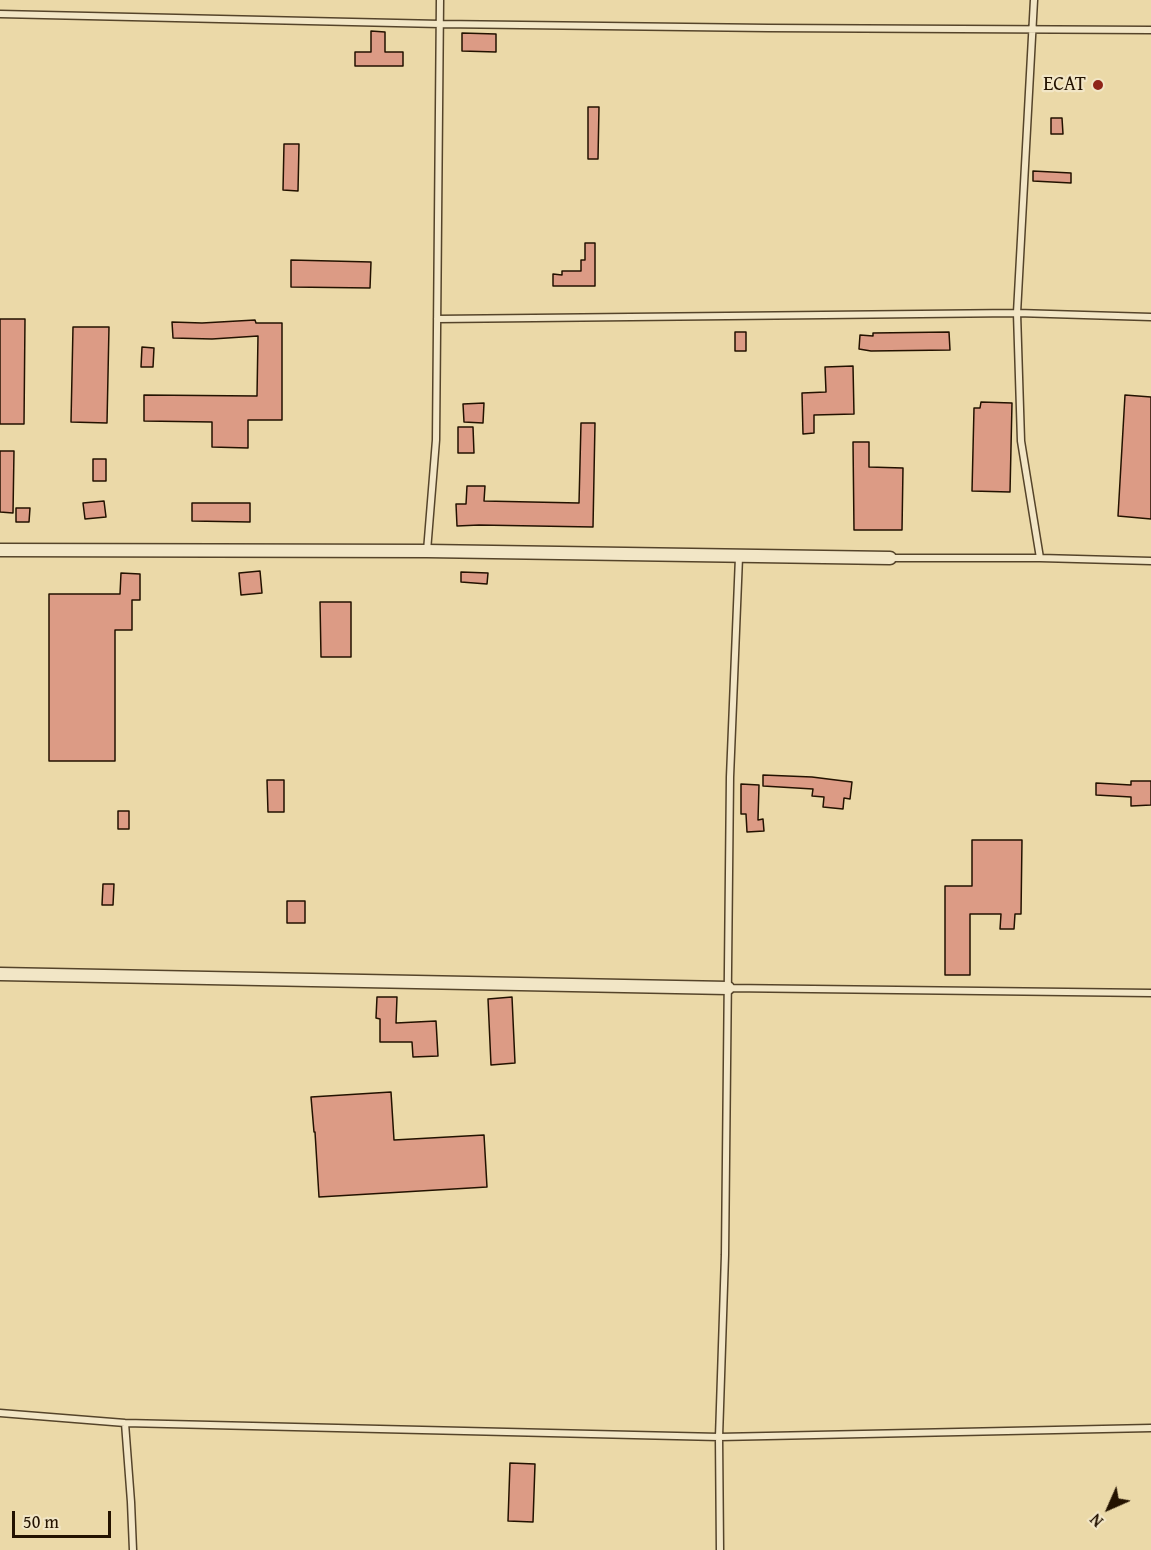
<!DOCTYPE html>
<style>
body{margin:0}
#map{position:relative;width:1151px;height:1550px;overflow:hidden;background:#ebd9a8;font-family:"Gentium Book Plus",serif}
canvas{display:block}
.north{position:absolute;left:1079px;top:1478px;width:60px;height:60px;-webkit-text-stroke:4px #f2e6c6;paint-order:stroke;rotate:225deg;font-size:16px;font-weight:700;line-height:24px;text-align:center;color:#231200}
.north::after{content:'';display:block;margin:auto;width:21px;height:27px;background:#231200;clip-path:polygon(50% 0,100% 100%,50% 72%,0 100%)}
.scale{position:absolute;left:12px;top:1511px;width:99px;height:27px;box-sizing:border-box;border:3px solid #231200;border-top:0;padding-left:8px;font-size:18px;line-height:21px;white-space:nowrap;color:#231200;-webkit-text-stroke:4px #f2e6c6;paint-order:stroke}
</style>
<div id="map">
<canvas width="1151" height="1550"></canvas>
<div class="north">N</div>
<div class="scale">50 m</div>
</div>
<script>
const ctx = document.querySelector('canvas').getContext('2d');
ctx.lineJoin = 'round';
function paint(path, color) { ctx.fillStyle = color; ctx.fill(path, 'evenodd'); }
function stroke(path, color, width, dash) { ctx.strokeStyle = color; ctx.lineWidth = width; ctx.lineCap = dash ? 'butt' : 'round'; ctx.setLineDash(dash || []); ctx.stroke(path); }
function label(font, color, halo, rows, align = 'center') {
  ctx.font = font + ' "Gentium Book Plus",serif'; ctx.lineWidth = 4.5; ctx.setLineDash([]); ctx.textBaseline = 'middle'; ctx.strokeStyle = halo; ctx.fillStyle = color; for (const [text, x, y, turn = 0] of rows) {
    ctx.save(); ctx.translate(x, y); ctx.rotate((+turn || 0) * Math.PI / 180); ctx.textAlign = isNaN(turn) ? turn : align; if (halo) ctx.strokeText(text, 0, 0); ctx.fillText(text, 0, 0); ctx.restore();
  }
}
const building = new Path2D(`
 M371,31L385,32V52H403V66H355V52H371Z
 M462,33L496,34V52L462,51Z
 M588,107H599L598,159H588Z
 M1051,118H1062L1063,134H1051Z
 M284,144H299L298,191L283,190Z
 M1033,171L1071,173V183L1033,181Z
 M585,243H595V286H553V274L562,275V271H581V260H585Z
 M291,260L371,262L370,288L291,287Z
 M0,319H25L24,424H0Z
 M255,320L256,323H282V420H248V448L212,447V422L144,421V395L257,396L258,336L212,339L173,338L172,322L202,323Z
 M73,327H109L107,423L71,422Z
 M735,332H746V351H735Z
 M949,332L950,350L871,351L859,349L860,335L873,336V333Z
 M142,347L154,348L153,367H141Z
 M853,366L854,414L814,415V433L803,434L802,393L826,392L825,367Z
 M1125,395L1151,397V519L1118,516Z
 M981,402L1012,403L1010,492L972,491L974,408H980Z
 M484,403L483,423L464,422L463,404Z
 M581,423H595L593,527L479,525L457,526L456,504H466L467,486H485L484,501L579,503Z
 M458,427H473L474,453H458Z
 M853,442H869V467L903,468L902,530H854Z
 M0,451H14L13,513L0,512Z
 M93,459H106V481H93Z
 M104,501L106,517L85,519L83,503Z
 M192,503H250V522L192,521Z
 M16,508H30L29,522H16Z
 M260,571L262,593L241,595L239,573Z
 M461,572L488,573L487,584L461,582Z
 M121,573L140,574V600H132V630H115V761H49V594H120Z
 M320,602H351V657H321Z
 M763,775L812,777L852,782L850,799L844,798L843,809L823,807L824,797L812,796L813,789L763,786Z
 M267,780H284V812H268Z
 M1131,781H1151V805L1131,806V797L1096,795V783L1131,785Z
 M741,784L759,785L758,820L763,819L764,831L747,832L746,814H741Z
 M118,811H129V829H118Z
 M972,840H1022L1021,914H1015L1014,929H1000L1001,914H970V975H945V886H972Z
 M103,884H114L113,905H102Z
 M287,901H305V923H287Z
 M377,997H397L396,1023L436,1021L438,1056L413,1057L412,1042H380V1019L376,1018Z
 M512,997L515,1063L491,1065L488,999Z
 M391,1092L394,1140L484,1135L487,1187L319,1197L315,1132H314L311,1097Z
 M510,1463L535,1464L533,1522L508,1521Z`);
const lane = new Path2D(`
 M1034,0L1017,313L1021,441L1040,558
 M0,14L440,24L768,28L1151,30
 M437,319L1017,313L1151,317
 M427,551L436,440L440,0
 M890,558H1040L1151,561
 M728,988L1151,993
 M0,1413L125,1423L719,1437L1151,1428
 M125,1423L131,1502L133,1550
 M720,1550L719,1437L725,1255L730,777L739,557`);
const street = new Path2D(`
 M0,550L427,551L890,558
 M0,974L728,988`);
const markers = [
 [1098,85,6,"#8f2418"]
];
const poiNames = [
 ["ECAT",1086,85]
];
paint(building, '#dc9b85');
stroke(building, '#231200', 1.5);
stroke(lane, '#55442a', 9);
stroke(street, '#55442a', 15);
stroke(lane, '#f2e6c6', 6);
stroke(street, '#f2e6c6', 12);
for (const [x, y, r, color] of markers) { const dot = new Path2D(); dot.arc(x, y, r, 0, 2 * Math.PI); ctx.fillStyle = color; ctx.fill(dot); stroke(dot, '#f2e6c6', 2); }
label('20px', '#231200', '#f2e6c6', poiNames, 'right');
</script>
